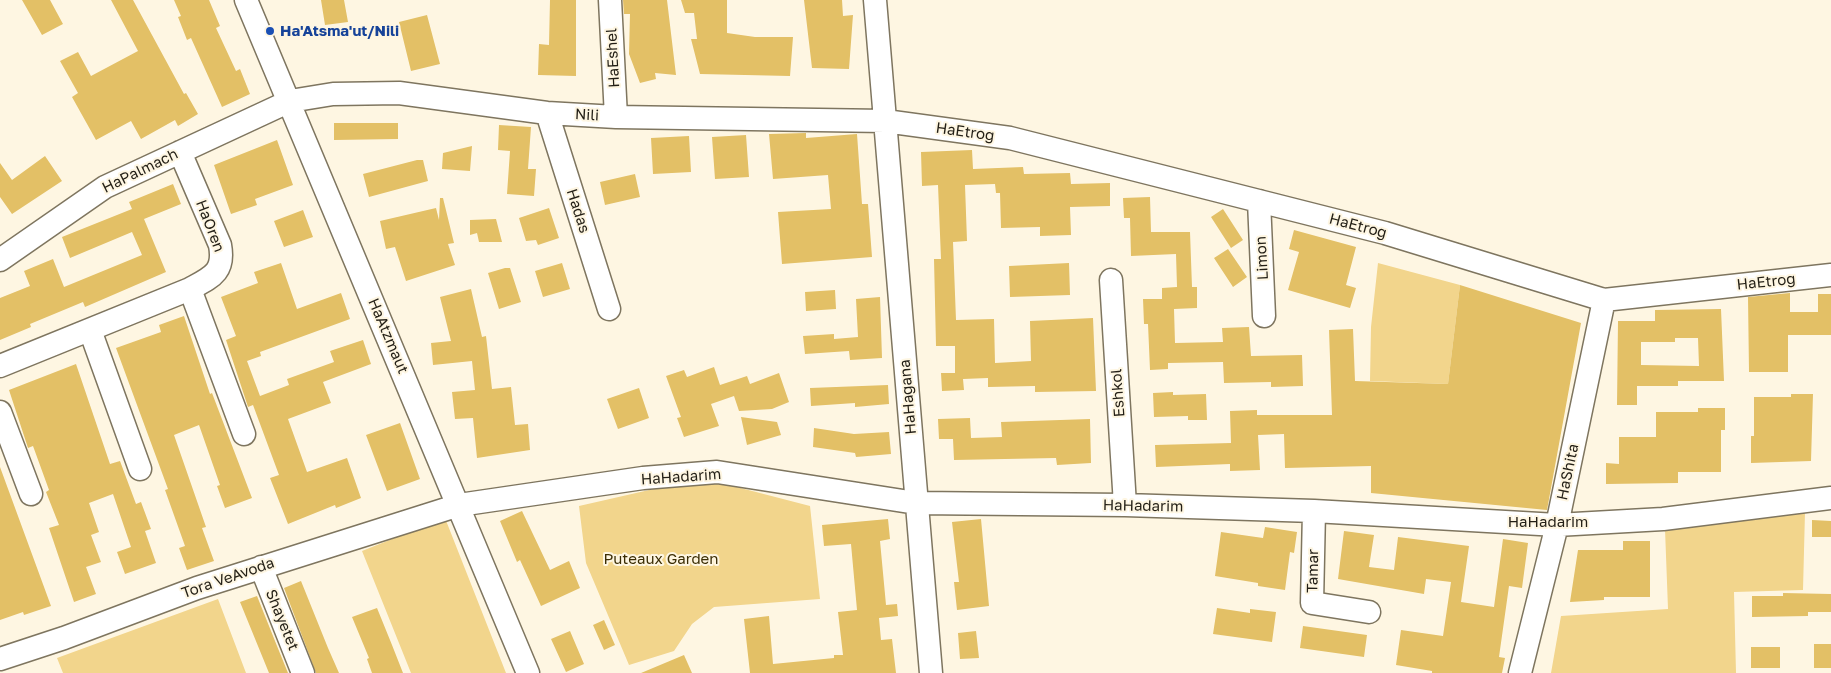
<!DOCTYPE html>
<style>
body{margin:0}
canvas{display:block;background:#fef6e2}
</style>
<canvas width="1831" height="673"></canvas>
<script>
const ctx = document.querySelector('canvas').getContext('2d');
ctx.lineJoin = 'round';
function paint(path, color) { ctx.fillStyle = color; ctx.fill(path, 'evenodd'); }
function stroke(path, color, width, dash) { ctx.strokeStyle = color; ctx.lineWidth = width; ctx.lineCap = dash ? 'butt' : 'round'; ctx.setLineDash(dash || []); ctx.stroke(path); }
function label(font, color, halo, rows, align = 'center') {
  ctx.font = font + ' "Golos Text",sans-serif'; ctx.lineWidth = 4; ctx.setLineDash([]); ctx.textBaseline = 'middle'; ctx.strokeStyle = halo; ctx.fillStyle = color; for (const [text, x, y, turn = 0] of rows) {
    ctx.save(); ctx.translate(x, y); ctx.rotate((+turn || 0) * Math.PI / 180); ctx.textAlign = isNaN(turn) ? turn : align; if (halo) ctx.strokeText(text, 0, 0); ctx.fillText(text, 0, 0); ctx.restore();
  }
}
const green = new Path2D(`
 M1378,263L1460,285L1448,384L1370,381L1371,327Z
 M702,478L810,506L820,599L714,607L692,624L674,651L629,665L586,563L579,506Z
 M1805,512L1803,590L1734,592L1736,673H1551L1561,616L1668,609L1665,529Z
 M445,518L506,673H411L362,551Z
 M218,599L246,673H63L57,658Z`);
const building = new Path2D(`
 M22,0H50L63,24L42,35Z
 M111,0H133L184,94L186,93L198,114L178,126L175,120L141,139L131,121L96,140L72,97L78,93L60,61L78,52L91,76L138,51Z
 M174,0H209L220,26L216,28L236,71L240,69L250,94L222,107L191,38L187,40L178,17L181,16Z
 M321,0H344L348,22L325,25Z
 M550,0H576V76L538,75L539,44L549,45Z
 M623,0H667L676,75L655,73L656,79L640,83L629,54L630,14H624Z
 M681,0H727V33L755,37H793L790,76L700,74L691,39H697L694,13H685Z
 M804,0H842L843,16L853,15L849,69L812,68Z
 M427,15L440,64L411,71L399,22Z
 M334,123H398V139L334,140Z
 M499,125L531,127L528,169H536L534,196L507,194L510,151L498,150Z
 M806,133V138L857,134L862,204H868L872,257L782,264L778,212L831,209L828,175L773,179L769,134Z
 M746,135L749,177L715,179L712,137Z
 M689,136L691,172L653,174L651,138Z
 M277,140L293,185L255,199L257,205L231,214L214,165Z
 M472,146L470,171L442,169L443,153Z
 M972,150L973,169L1023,167L1024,174L1070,173L1071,184L1110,183V206L1070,207L1071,235L1040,236V227L1001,228L1000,193H996L995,184L965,185L967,241L953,242L956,320L994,319L995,363L1031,361L1030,321L1093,318L1096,391L1035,392V386L988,387V378L963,379L964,390L942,391L941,373H955V346H936L934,259H941L938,185L922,186L921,152Z
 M45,156L62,181L12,214L0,197V163L12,180Z
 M417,160H423L428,181L369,197L363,174Z
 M635,174L640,197L605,205L600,182Z
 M173,184L181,204L144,219L166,272L85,307L83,302L30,324L31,327L0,340V298L30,286L24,271L53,259L64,287L142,255L132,232L70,258L62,237L132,209L129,202Z
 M1150,197L1151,232H1190L1192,287H1197V308L1174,309L1175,343L1223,342L1222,328L1249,327L1251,356L1302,355L1303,386L1271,387V382L1224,383L1223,362L1168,363V369L1150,370L1148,324H1144L1143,299H1162V288L1177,287L1176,254L1131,256L1130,218H1124L1123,198Z
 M440,198H443L454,243L448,244L455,265L406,281L395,247L386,249L380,221L436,208L439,220Z
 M549,208L559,238L538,245L536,240L526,241L519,218Z
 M1223,209L1243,240L1231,248L1211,217Z
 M303,210L313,237L284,247L274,221Z
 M496,219L502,242H479L477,233L470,235V220Z
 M1294,230L1356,247L1346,285L1356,288L1350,308L1288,290L1299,252L1289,249Z
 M1228,249L1247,277L1233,287L1214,258Z
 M281,263L297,309L341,293L350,319L260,352L261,356L247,361L260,396L289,385L287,379L334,362L330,351L363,340L371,364L323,382L331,403L288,419L307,472L347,458L361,498L336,508L335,505L288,524L270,478L279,475L253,405L248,407L226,340L236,336L221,297L258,283L254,272Z
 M562,263L570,289L543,297L535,271Z
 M1069,263L1070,295L1010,297L1009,266Z
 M505,268H510L521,302L499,309L488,273Z
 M1460,285L1581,323L1547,510L1371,493V466L1285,468L1284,434L1258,435L1260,470L1230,471V464L1156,467L1155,445L1231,443L1230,411L1257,410V415H1332L1329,330L1353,329L1355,381L1448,384Z
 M471,289L482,337L486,336L492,389L511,387L515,425L528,424L530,450L477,458L473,418L455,419L452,392L475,390L472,361L433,365L431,343L451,341L440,297Z
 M835,290L836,309L806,311L805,292Z
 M1790,293V312H1818V294H1831V335H1788V372H1749L1748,297Z
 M880,297L882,358L850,360L849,351L805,354L803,336L834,334V339L858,337L856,299Z
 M1721,309L1724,381H1678V386H1637V405H1617L1618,321H1655V310ZM1675,338H1698L1699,366L1641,365V342H1675Z
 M184,316L210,394L212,393L252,498L225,508L217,486L220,485L199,425L174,435L206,527L202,528L214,561L187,570L179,548L185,546L165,490L168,489L116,348L161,332L159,325Z
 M76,364L110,464L120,461L136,504L141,502L151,529L145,531L156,563L125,574L117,552L131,547L113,494L89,503L99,532L91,535L101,562L86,567L96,594L74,602L49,528L59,525L46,492L49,490L33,446L28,448L9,390Z
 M714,367L720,385L747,376L750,384L779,373L789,402L772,409L739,411L734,396L711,404L719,426L684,437L677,418L681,417L666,376L684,370L687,377Z
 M888,385L889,404L855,407V403L811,406L810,388Z
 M639,388L649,418L618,429L607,399Z
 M1173,392V395L1206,394L1207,420H1188V416L1154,417L1153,393Z
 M1791,394H1813L1811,461L1751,463V436H1754V397H1791Z
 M1698,408H1725V430H1721V472H1678V483L1606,484V463L1619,464V437H1656V412H1698Z
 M741,417L777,422L781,435L747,445Z
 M970,418L971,438L1002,437L1001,422L1090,419L1091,463L1057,465L1056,458L954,460L953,439H939L938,419Z
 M400,423L420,479L387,491L366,435Z
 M814,428L854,434L889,432L891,454L856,457L855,453L813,447Z
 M0,467L51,606L24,615L23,612L0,620Z
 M522,511L550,570L569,561L580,588L541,606L520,560L517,562L500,521Z
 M888,519L890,539L880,541L886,605L897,604L898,616L879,618L881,640L892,639L896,673H750L744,619L769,616L773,664L834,658V655H843L838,612L857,610L851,544L824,546L822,525Z
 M981,519L989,606L957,610L954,582H959L952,522Z
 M1812,520L1831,521V537H1812Z
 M1265,527L1297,532L1294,553L1290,552L1285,590L1258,586V583L1215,576L1221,532L1263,538Z
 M1344,531L1374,535L1369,567L1394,570L1398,537L1469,546L1461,602L1494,607L1503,539L1528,543L1522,588L1509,586L1499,657L1505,658L1502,673H1432V671L1396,665L1401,630L1443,636L1451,582L1426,579L1424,594L1338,579Z
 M1623,541H1650V597H1604V600L1570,602L1578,550H1623Z
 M301,581L328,648L339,673H316L284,588Z
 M1783,593L1831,594V612H1808V616L1752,617V596H1783Z
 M257,596L277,646L288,673H269L240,602Z
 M377,608L392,645L403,673H372L367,659L369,658L352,617Z
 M1217,608L1250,613V609L1276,612L1272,642L1213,634Z
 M604,620L615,645L604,650L593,625Z
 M1303,626L1367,635L1364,657L1300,648Z
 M570,631L584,664L566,672L551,639Z
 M976,631L979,658L960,659L958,633Z
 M1814,644H1831V668H1814Z
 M1751,647H1780V668H1751Z
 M684,655L692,673H641Z`);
const minor = new Path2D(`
 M246,0L528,673
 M610,0L616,117
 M875,0L931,673
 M547,113L609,309
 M1259,201L1264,316
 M0,260L105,187L290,101L333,94L399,93L547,113L616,117L885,121L1010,138L1385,233L1604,300L1831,275
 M1111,280L1125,505
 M190,289L244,434
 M90,330L140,469
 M0,366L190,289C212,277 225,272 220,245L180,152
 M0,412L31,494
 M1314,511L1312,603L1369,612
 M261,567L303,673
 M0,659L64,638L197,588L459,505L643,478L717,472L916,503L1125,505L1314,511L1557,525L1663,519L1831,498
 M1520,673L1557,525L1604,300`);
const markers = [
 [270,31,5,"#1a4fb4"]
];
const transitNames = [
 ["Ha'Atsma'ut/Nili",280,31]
];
const streetNames = [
 ["HaEshel",613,58,-93],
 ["Nili",587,115,3],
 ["HaEtrog",965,132,8],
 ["HaPalmach",140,171,-26],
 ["Hadas",578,211,72],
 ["HaOren",210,226,69],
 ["HaEtrog",1358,226,15],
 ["Limon",1262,258,-93],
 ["HaEtrog",1766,282,-6],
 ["HaAtzmaut",388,336,67],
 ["Eshkol",1118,393,-94],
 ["HaHagana",908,397,-95],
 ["HaShita",1568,472,-78],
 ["HaHadarim",681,477,-4],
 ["HaHadarim",1143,506,1],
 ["HaHadarim",1548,522],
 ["Tamar",1313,571,-89],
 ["Tora VeAvoda",228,578,-19],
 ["Shayetet",282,620,68]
];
const parkNames = [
 ["Puteaux Garden",661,559]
];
paint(green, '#f2d58c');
paint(building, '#e3c066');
stroke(minor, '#7e755f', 25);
stroke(minor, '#fff', 22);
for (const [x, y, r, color] of markers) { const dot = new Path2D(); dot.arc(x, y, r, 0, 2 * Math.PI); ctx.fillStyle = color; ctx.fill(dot); stroke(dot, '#fef6e2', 2); }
label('bold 15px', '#164399', '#fef6e2', transitNames, 'left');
label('15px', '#231f16', '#fef6e2', streetNames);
label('15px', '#3b2d04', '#fef6e2', parkNames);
</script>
